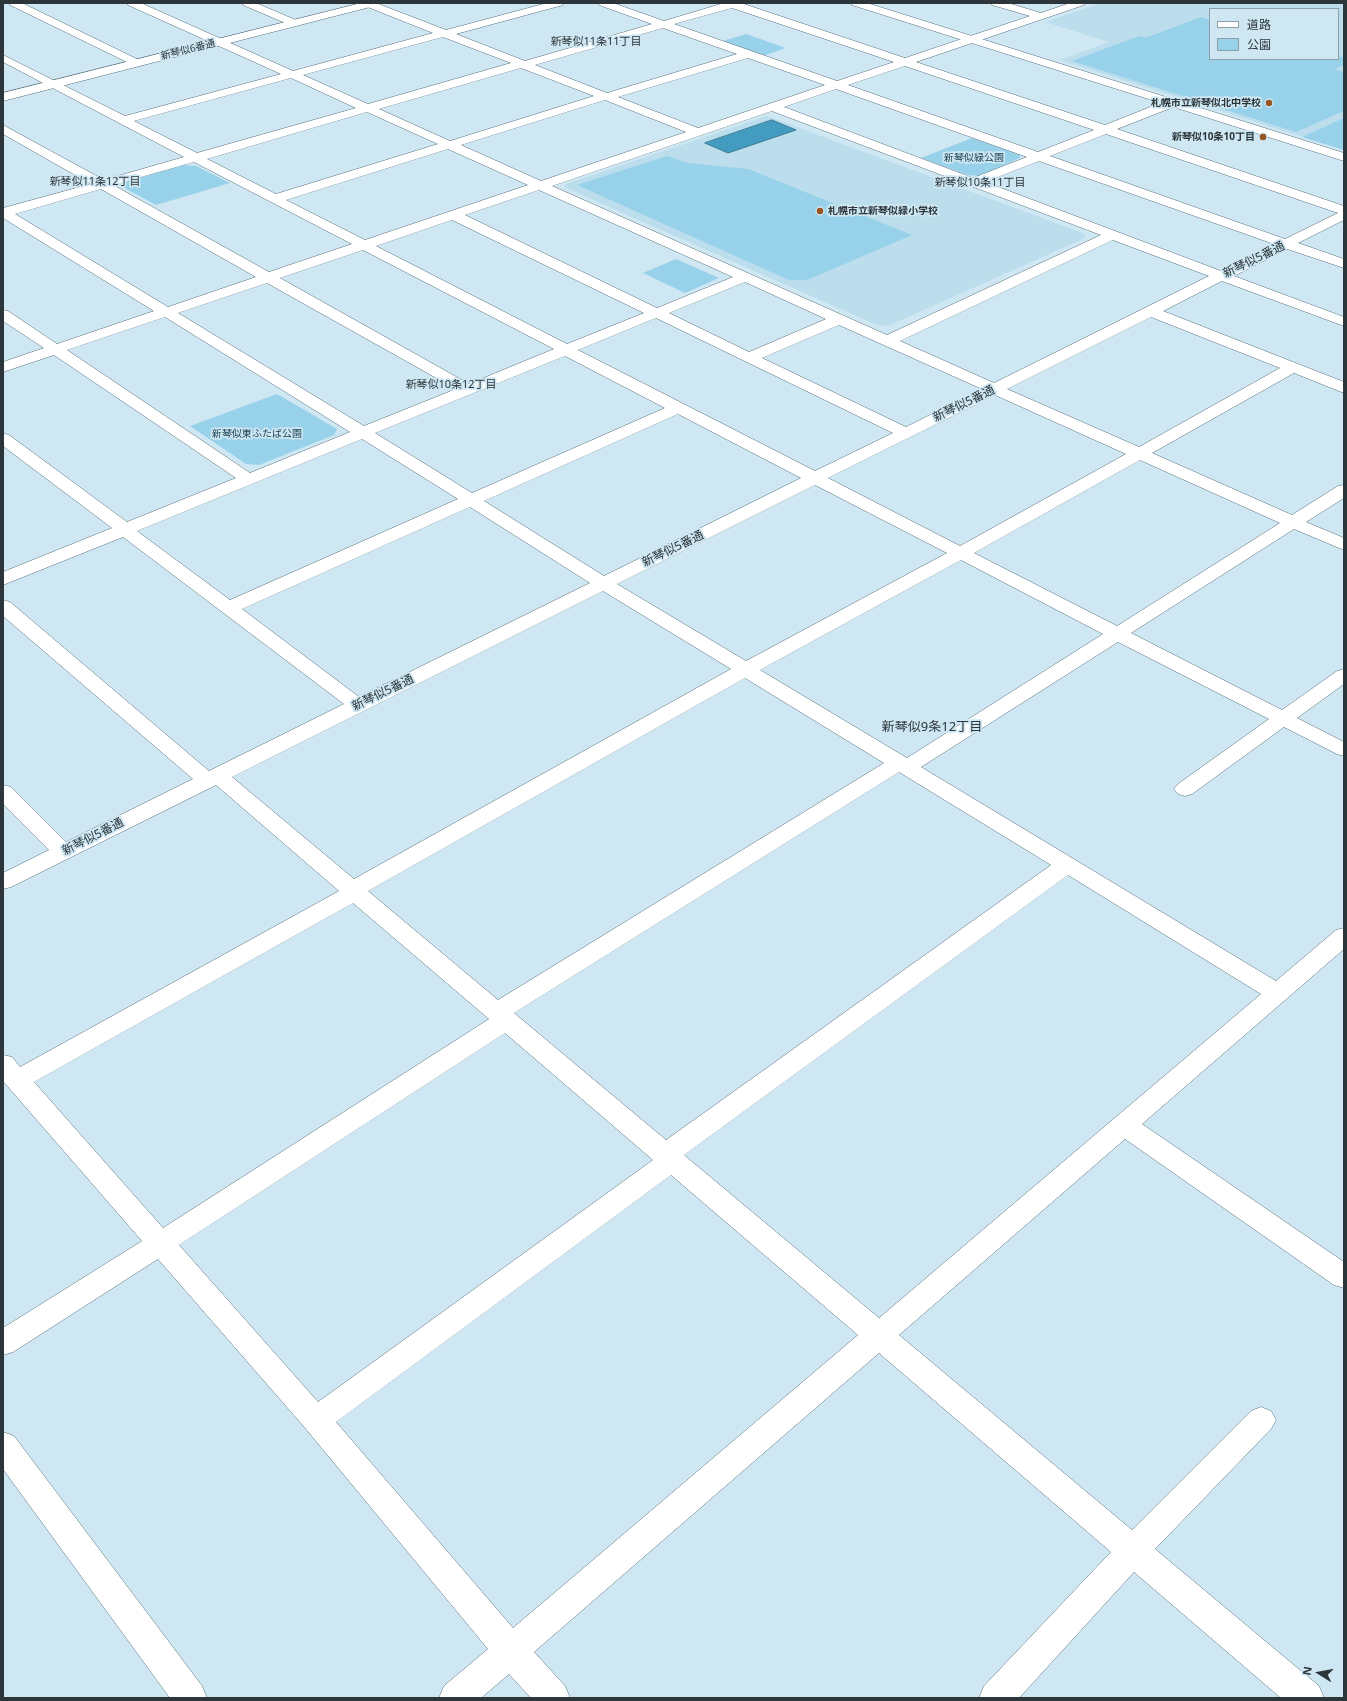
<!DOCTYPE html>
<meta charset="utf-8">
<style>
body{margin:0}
#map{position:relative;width:1347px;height:1701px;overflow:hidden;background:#cee7f3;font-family:"Noto Sans","Noto Sans JP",sans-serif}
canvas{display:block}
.frame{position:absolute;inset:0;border:4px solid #2c363a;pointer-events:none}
.legend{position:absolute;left:1209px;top:8px;width:130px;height:52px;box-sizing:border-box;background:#cee7f3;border:1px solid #8da0a9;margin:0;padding:5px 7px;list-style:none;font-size:12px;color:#2c363a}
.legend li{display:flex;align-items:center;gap:8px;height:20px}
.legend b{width:20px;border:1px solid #8da0a9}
.north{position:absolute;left:1299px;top:1653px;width:40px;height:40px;-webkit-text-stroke:3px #cee7f3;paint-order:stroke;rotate:281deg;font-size:11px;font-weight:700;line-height:16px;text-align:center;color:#2c363a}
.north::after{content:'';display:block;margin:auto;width:14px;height:18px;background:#2c363a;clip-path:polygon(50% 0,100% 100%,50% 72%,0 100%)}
</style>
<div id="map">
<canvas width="1347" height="1701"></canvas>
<div class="frame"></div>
<ul class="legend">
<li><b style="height:5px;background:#fff"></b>道路</li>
<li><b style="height:11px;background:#98d1ea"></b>公園</li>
</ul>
<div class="north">N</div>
</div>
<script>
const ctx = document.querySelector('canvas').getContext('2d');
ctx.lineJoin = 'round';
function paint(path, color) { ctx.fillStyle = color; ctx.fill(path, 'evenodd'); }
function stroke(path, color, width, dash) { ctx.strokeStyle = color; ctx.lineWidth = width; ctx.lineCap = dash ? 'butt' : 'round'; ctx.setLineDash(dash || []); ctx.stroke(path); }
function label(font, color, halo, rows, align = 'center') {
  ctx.font = font + ' "Noto Sans","Noto Sans JP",sans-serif'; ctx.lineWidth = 3.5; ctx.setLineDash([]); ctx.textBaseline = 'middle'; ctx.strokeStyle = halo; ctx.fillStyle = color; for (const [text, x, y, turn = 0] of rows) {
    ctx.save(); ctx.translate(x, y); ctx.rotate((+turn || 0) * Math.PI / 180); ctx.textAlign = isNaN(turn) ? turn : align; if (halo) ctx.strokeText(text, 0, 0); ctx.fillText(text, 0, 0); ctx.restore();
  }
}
const built = new Path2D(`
 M1101,3H1336L1344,5V67L1343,68H1344V150L1060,60L1109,42L1045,22ZM1210,9H1338V59H1210Z
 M767,116L1085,234V238L888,326L877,325L564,187L566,184Z`);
const green = new Path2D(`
 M1201,17L1210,20V59H1338V56L1344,58V65L1334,69L1344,72V111L1296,132L1072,61L1139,36L1145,38Z
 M746,34L786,48L760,57L720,42Z
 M1344,118V150L1302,137Z
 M972,138L1020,155V158L979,176L968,175L921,158Z
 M667,156L688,163L748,169L912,235L807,280H789L577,185Z
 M183,165L196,166L230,183L156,205L121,186L125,182Z
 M676,259L719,278L685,293L643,273Z
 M277,394L337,429L334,435L259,465L246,464L190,426Z`);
const water = new Path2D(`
 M772,120L796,130L728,153L705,143Z`);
const minor = new Path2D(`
 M9,3H22L141,61L143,63L141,65H133L10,5Z
 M127,3H141L293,71L433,33L365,6L364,3H376L446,30L547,3H564L563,5L456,34L525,61L652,24L599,5L598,3H613L664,21L724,3H741L905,58L1030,16L992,5L991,3H1008L1041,13L1070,3H1085L1084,5L916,62L1105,125L1168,100H1176L1178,103L1176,106L1117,129L1344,206V220L1298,243L1344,259V268L1287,249L1234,276L1344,317V326L1222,281L1163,311L1344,382V393L1294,373L1152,453L1292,515L1338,486L1344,485V498L1306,522L1344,538V550L1294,529L1131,633L1282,710L1337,671L1344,669V684L1297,718L1344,742V756L1337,754L1284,727L1192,794L1185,796L1178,794L1174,789L1178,784L1269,719L1118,642L921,767L1276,981L1336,930L1344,928V949L1142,1124L1344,1262V1288L1334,1285L1125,1139L899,1335L1132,1530L1251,1411L1261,1407L1271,1411L1276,1420L1271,1429L1155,1549L1319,1686L1324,1698H1281L1134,1572L1019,1698H979L984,1686L1111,1552L879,1353L534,1652L565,1686L570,1698H531L509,1674L481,1698H439L444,1686L488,1649L306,1429L158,1259L13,1352L3,1355V1328L142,1241L3,1081V1055L12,1057L20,1067L339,891L216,785L11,887L3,889V873L49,850L3,804V785L11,787L66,842L193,779L3,616V600L10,602L209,771L344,704L123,537L3,585V572L112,528L3,446V433L9,435L127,522L236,478L54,355L3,372V362L44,348L3,321V310L8,311L57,344L154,311L3,218V208L91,184L3,134V125L104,180L184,157L3,62V55L125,116L281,74L128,5ZM732,8L894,62L837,81L674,24ZM663,28L737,54L607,93L535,65ZM443,37L511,63L368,104L303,75ZM748,58L825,85L698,128L618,97ZM905,66L1094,130L1038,152L848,85ZM521,68L594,96L450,141L379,109ZM291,78L356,108L197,153L134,121ZM836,89L1027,157L973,178L784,107ZM605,100L686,132L541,181L461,145ZM772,111L1101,235L887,335L552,186ZM367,112L438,144L276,194L207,159ZM1106,134L1338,213L1285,239L1050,156ZM448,149L528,185L365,240L286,200ZM1039,161L1274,244L1221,271L985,182ZM194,162L352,244L269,272L113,185ZM101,189L256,277L168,307L15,214ZM539,190L733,277L657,308L465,215ZM452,220L644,313L567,344L376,246ZM1113,240L1209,276L994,383L900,341ZM363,250L554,349L469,384L280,278ZM745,282L826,319L749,352L669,313ZM267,283L456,389L364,426L178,313ZM165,317L350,432L250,473L67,350ZM1151,317L1280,368L1139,447L1007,389ZM656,318L893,433L815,471L578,350ZM839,325L982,389L906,427L762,358ZM565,356L665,408L472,493L375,433ZM995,395L1126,454L960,546L828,478ZM678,414L801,478L604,576L484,501ZM362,439L458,499L230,600L137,531ZM1140,460L1280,523L1117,626L974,553ZM815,485L947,553L746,661L617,584ZM470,507L590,583L359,697L242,609ZM961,560L1103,634L907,758L760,670ZM603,591L731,669L354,879L232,777ZM745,678L884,763L498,1000L368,891ZM899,772L1051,865L666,1140L514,1013ZM1068,875L1261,994L879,1318L684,1155ZM353,903L489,1019L163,1228L34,1082ZM505,1033L653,1160L318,1402L179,1245ZM671,1175L858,1335L513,1628L336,1422Z
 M242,3H256L298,21L299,23L294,26L290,25L243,5Z
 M3,1432L14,1436L202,1686L207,1698H170L3,1469Z`);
const tertiary = new Path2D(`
 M361,3H379L378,5L3,101V93Z
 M851,3H867L1344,153V161L852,5Z`);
const markers = [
 [1269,103,4,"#975523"],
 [1263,137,4,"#975523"],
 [820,211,4,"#975523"]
];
const farStreetnames = [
 ["新琴似6番通",188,50,-14]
];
const farPoinames = [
 ["札幌市立新琴似北中学校",1261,103],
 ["新琴似10条10丁目",1255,137],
 ["札幌市立新琴似緑小学校",828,211,"left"]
];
const farParknames = [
 ["新琴似緑公園",974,158],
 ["新琴似東ふたば公園",257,434]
];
const farNeighbourhoodnames = [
 ["新琴似11条11丁目",596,42],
 ["新琴似11条12丁目",95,182],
 ["新琴似10条11丁目",980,183],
 ["新琴似10条12丁目",451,385]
];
const streetNames = [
 ["新琴似5番通",1254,260,-26],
 ["新琴似5番通",964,404,-26],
 ["新琴似5番通",673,549,-26],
 ["新琴似5番通",383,693,-26],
 ["新琴似5番通",93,837,-27]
];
const neighbourhoodNames = [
 ["新琴似9条12丁目",932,727]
];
paint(built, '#bbddec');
paint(green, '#98d1ea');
paint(water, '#439bbf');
stroke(water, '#3c7d97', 1);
stroke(minor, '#576e79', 1);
stroke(tertiary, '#576e79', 1);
paint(minor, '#fff');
paint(tertiary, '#fff');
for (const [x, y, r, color] of markers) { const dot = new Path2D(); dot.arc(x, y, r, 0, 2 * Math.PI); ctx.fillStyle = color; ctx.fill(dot); stroke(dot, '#cee7f3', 1.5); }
label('10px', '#2c363a', '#cee7f3', farStreetnames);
label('bold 10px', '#2c363a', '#cee7f3', farPoinames, 'right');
label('10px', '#163d4d', '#cee7f3', farParknames);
label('11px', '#2c363a', '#cee7f3', farNeighbourhoodnames);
label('12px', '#2c363a', '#cee7f3', streetNames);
label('13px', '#2c363a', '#cee7f3', neighbourhoodNames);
</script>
